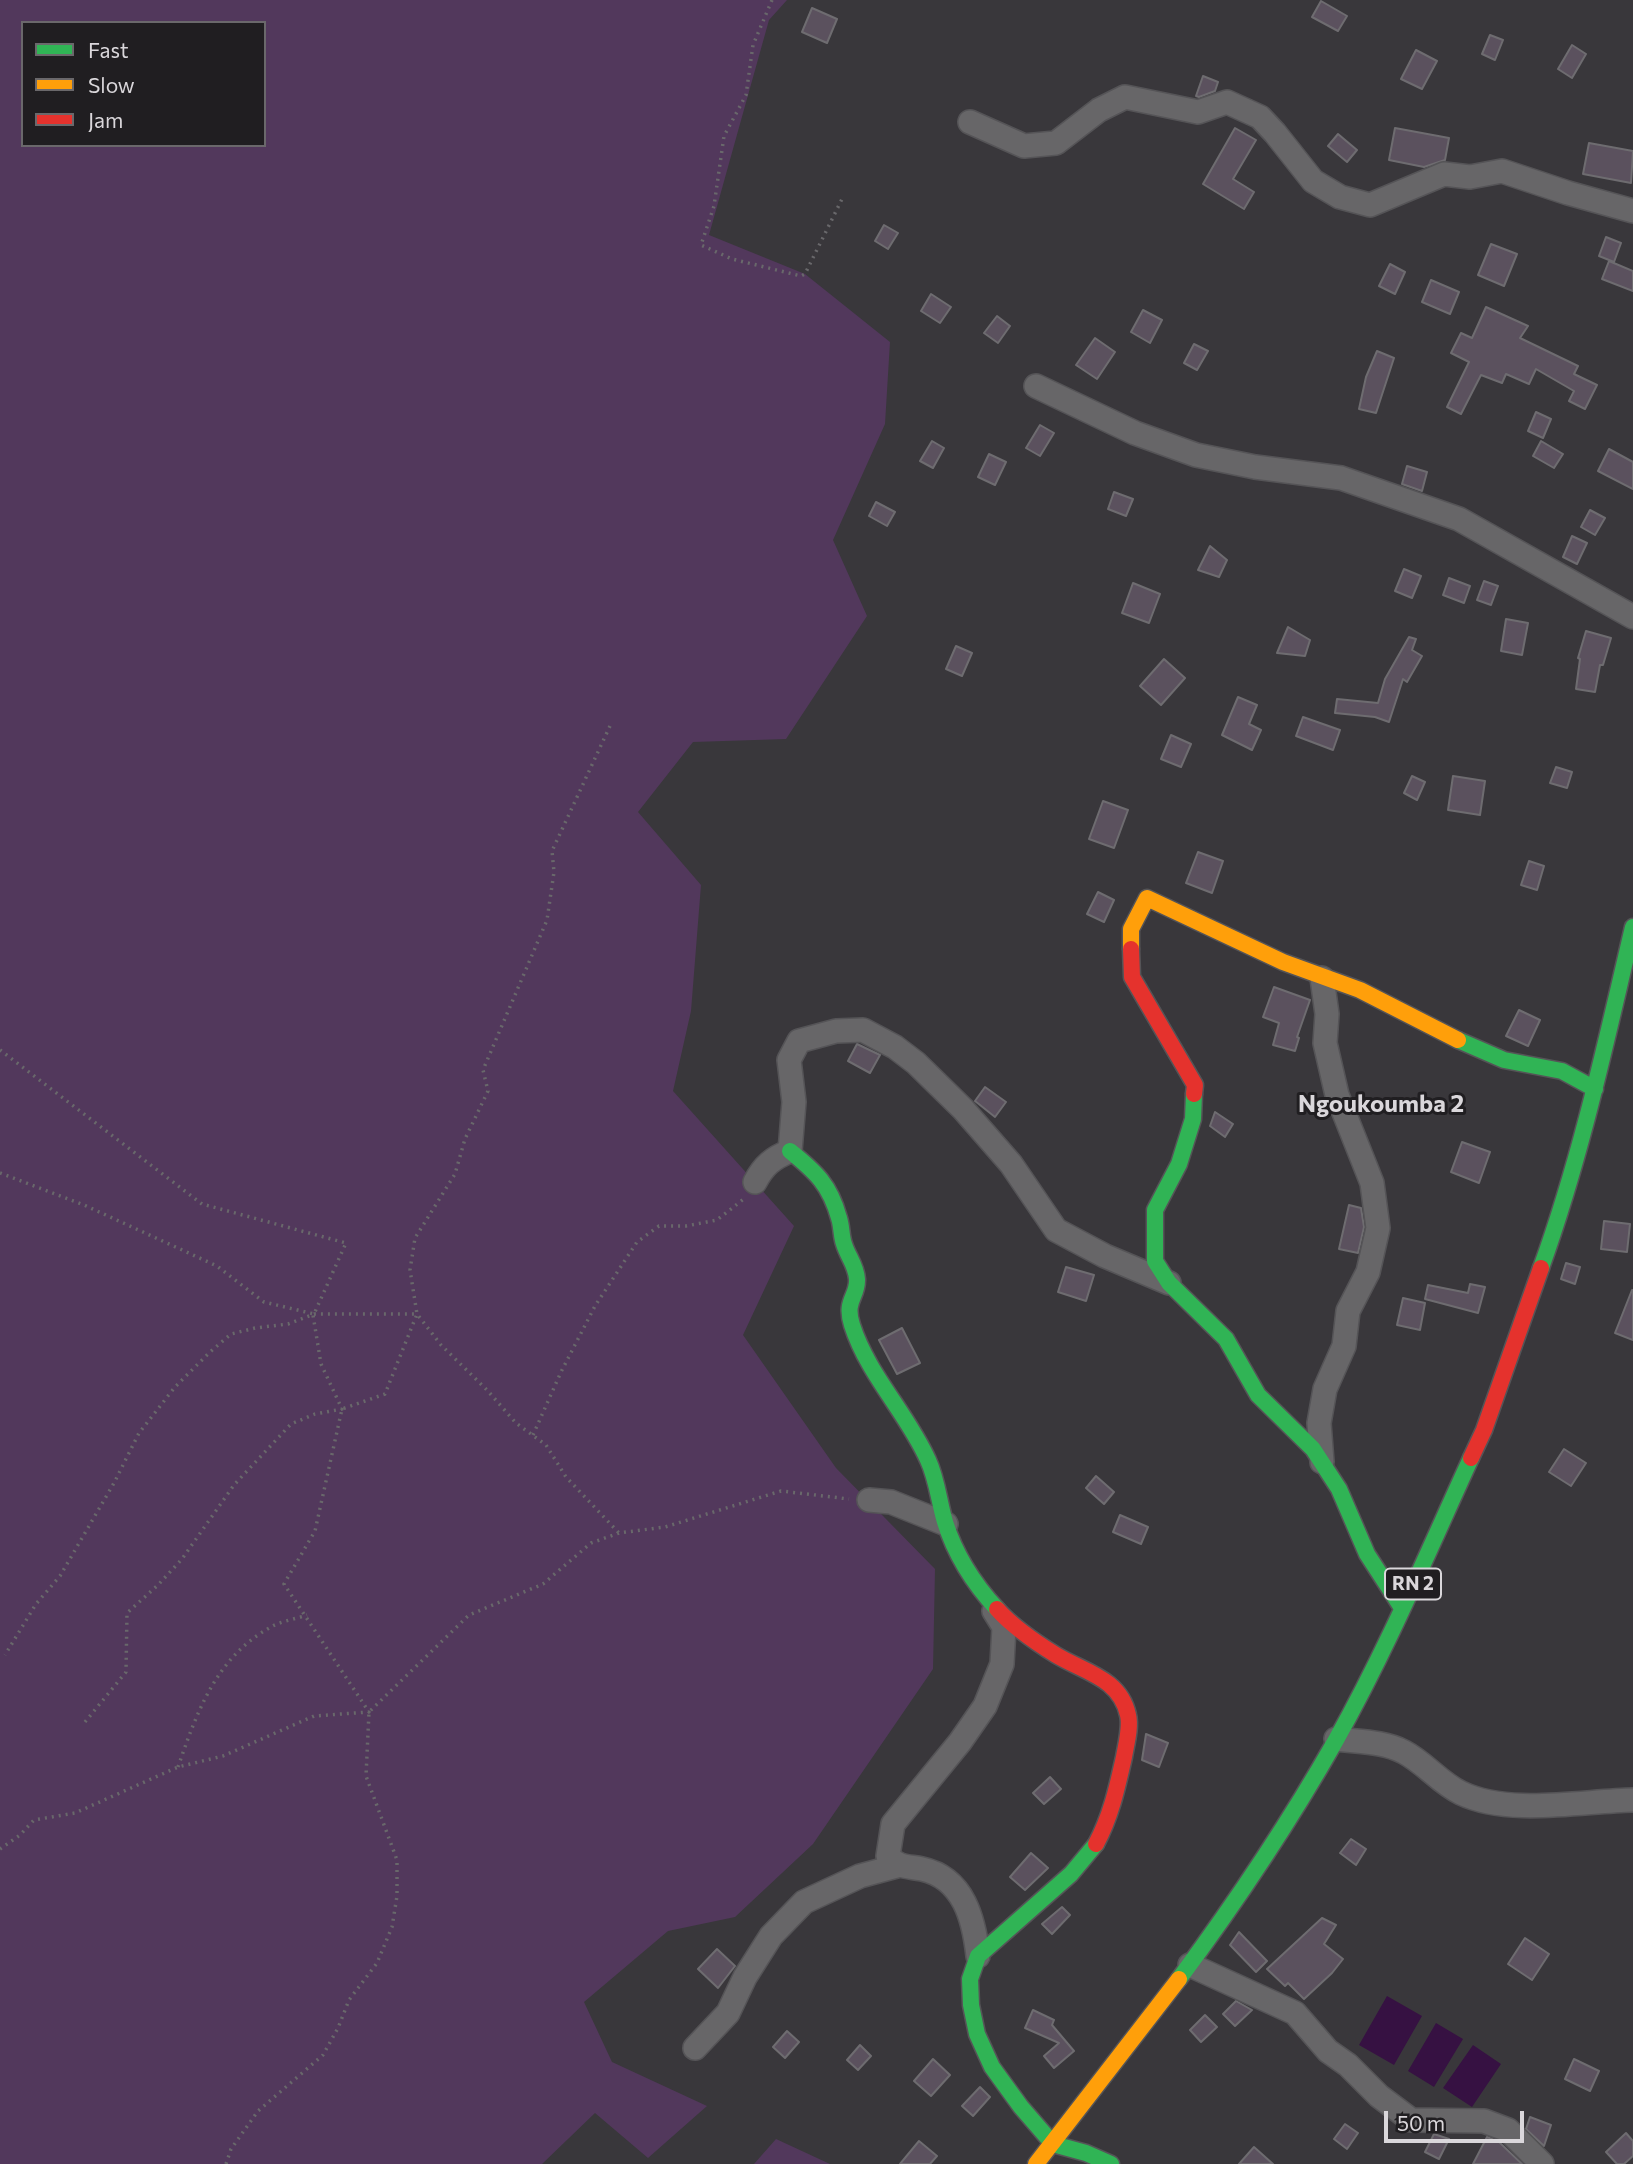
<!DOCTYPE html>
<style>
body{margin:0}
#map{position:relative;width:1633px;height:2164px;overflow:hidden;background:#39373b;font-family:Commissioner,sans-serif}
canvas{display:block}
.legend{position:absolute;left:21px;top:21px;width:245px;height:126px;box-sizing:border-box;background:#201e21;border:2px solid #6a686b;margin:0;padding:9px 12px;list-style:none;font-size:21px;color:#dad7db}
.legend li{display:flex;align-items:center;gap:14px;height:35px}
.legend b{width:35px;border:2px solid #6a686b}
.scale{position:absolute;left:1384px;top:2111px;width:140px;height:32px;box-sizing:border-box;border:4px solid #dad7db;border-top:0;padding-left:9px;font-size:21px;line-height:24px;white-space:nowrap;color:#dad7db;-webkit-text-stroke:5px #201e21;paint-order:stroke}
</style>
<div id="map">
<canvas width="1633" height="2164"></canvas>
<ul class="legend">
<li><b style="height:9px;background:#30b455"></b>Fast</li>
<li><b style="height:9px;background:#ff9f0a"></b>Slow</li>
<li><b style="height:9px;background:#e5322d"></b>Jam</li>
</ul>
<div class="scale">50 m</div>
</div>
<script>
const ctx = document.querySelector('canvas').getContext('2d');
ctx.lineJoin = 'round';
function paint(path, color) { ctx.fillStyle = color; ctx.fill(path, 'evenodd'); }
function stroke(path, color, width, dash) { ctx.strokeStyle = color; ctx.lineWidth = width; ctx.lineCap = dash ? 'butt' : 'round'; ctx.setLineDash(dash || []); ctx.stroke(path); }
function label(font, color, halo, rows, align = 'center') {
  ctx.font = font + ' Commissioner,sans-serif'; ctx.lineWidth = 6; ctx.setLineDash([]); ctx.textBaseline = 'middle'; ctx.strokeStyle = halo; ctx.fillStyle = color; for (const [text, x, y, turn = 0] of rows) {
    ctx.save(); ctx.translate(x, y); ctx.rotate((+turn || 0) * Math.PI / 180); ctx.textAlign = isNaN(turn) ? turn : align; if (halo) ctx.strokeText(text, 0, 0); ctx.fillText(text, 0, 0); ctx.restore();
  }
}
const green = new Path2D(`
 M0,0H787L769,20L709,235L805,274L890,342L885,424L833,540L867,616L786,739L693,742L638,812L701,885L691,1011L673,1091L794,1226L743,1335L836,1468L935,1569L933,1669L813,1844L735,1917L668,1931L584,2002L612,2062L707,2106L648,2158L595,2113L542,2164H0ZM23,23H264V145H23Z
 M776,2139L830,2164H754Z`);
const water = new Path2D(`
 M1387,1996L1422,2016L1394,2065L1359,2045Z
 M1436,2023L1463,2039L1434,2087L1408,2071Z
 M1473,2045L1501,2064L1472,2107L1443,2088Z`);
const building = new Path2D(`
 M1321,1L1347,16L1338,31L1312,17Z
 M812,8L837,19L827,43L802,32Z
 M1490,35L1503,40L1495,60L1482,54Z
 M1572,45L1586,54L1572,78L1558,69Z
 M1416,50L1437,61L1422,89L1401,79Z
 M1203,76L1218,82L1215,91L1199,97L1196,96Z
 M1235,128L1256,140L1233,179L1254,192L1244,209L1203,184Z
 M1395,128L1449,138L1445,160L1424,167L1389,160Z
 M1338,134L1357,150L1347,162L1328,146Z
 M1589,143L1633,151L1631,183L1583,174Z
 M884,225L898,233L888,249L875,241Z
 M1606,237L1621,243L1614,262L1599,256Z
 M1491,244L1517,254L1504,286L1478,275Z
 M1609,261L1633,271V291L1602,279Z
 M1390,264L1405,272L1395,294L1379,286Z
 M1431,280L1459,292L1450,314L1422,302Z
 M931,294L951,307L940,323L921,311Z
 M1486,307L1528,326L1520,338L1578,366L1574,374L1597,385L1585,409L1569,401L1574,391L1536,369L1529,384L1506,374L1502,383L1481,375L1461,414L1447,407L1469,362L1451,353L1461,333L1472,338Z
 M1143,310L1162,320L1150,343L1131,332Z
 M997,316L1010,326L998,343L984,333Z
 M1095,338L1115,352L1097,379L1076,365Z
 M1194,344L1208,351L1197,370L1184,363Z
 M1377,351L1394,358L1376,413L1359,409L1366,377Z
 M1536,412L1551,419L1543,438L1528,431Z
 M1040,425L1054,433L1040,456L1026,448Z
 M932,441L944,448L933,468L920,461Z
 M1541,441L1563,454L1554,468L1533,456Z
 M1609,449L1633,462V489L1598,471Z
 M989,454L1006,462L995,485L978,477Z
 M1407,466L1427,472L1422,491L1402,484Z
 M1114,492L1133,499L1126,516L1108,509Z
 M876,502L895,512L887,526L869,516Z
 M1590,510L1605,518L1595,535L1581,527Z
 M1572,536L1587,543L1577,564L1563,557Z
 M1210,546L1227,560L1219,577L1198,570Z
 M1404,569L1421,576L1412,598L1395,591Z
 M1449,578L1470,586L1464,603L1443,595Z
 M1484,581L1498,586L1491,605L1477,600Z
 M1133,583L1160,594L1149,623L1122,613Z
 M1506,619L1528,623L1522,655L1501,651Z
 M1288,627L1310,640L1305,656L1277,653Z
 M1586,631L1611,638L1603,665H1600L1595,692L1576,689L1580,659L1578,658Z
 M1409,637L1416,639L1412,650L1422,656L1407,682L1403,679L1389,722L1375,717L1335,713L1337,699L1378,703L1385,679Z
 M956,646L972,653L962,676L946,669Z
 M1164,659L1185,678L1161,705L1140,686Z
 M1238,697L1257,705L1249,724L1261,730L1252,750L1222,735Z
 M1303,717L1340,730L1333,750L1296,736Z
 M1171,735L1191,744L1181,767L1161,759Z
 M1556,767L1572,772L1567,788L1550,783Z
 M1412,776L1425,782L1417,800L1404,793Z
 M1453,776L1485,781L1480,815L1448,810Z
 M1103,801L1128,810L1114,848L1089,839Z
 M1198,852L1223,861L1212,893L1186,883Z
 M1529,861L1544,866L1537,890L1521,885Z
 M1098,892L1114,900L1104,922L1087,914Z
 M1274,987L1310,1000L1297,1037L1299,1038L1295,1051L1273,1045L1279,1023L1263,1017Z
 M1519,1010L1540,1020L1528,1046L1506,1036Z
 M857,1044L880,1055L870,1073L848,1061Z
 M985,1087L1006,1102L995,1117L975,1101Z
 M1215,1112L1233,1124L1225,1137L1210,1126Z
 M1462,1142L1490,1152L1479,1183L1451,1172Z
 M1349,1205L1361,1208L1364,1227L1358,1253L1339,1249Z
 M1604,1221L1630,1224L1627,1252L1601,1249Z
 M1566,1263L1580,1267L1575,1284L1561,1279Z
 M1066,1267L1094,1275L1086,1301L1058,1292Z
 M1470,1284L1485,1287L1478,1313L1425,1299L1428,1285L1468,1293Z
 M1632,1290H1633V1340L1615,1333Z
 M1403,1298L1425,1303L1420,1330L1397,1325Z
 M902,1328L920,1363L897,1374L879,1340Z
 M1564,1449L1586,1463L1571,1486L1549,1472Z
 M1096,1476L1114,1492L1104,1504L1086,1488Z
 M1120,1515L1148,1527L1141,1544L1113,1532Z
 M1146,1734L1168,1743L1159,1767L1142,1760Z
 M1050,1777L1061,1789L1044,1804L1033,1793Z
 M1351,1839L1366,1849L1356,1865L1340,1853Z
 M1031,1853L1048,1868L1025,1890L1010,1877Z
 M1062,1907L1070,1915L1052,1934L1042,1924Z
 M1322,1918L1336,1925L1324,1944L1343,1959L1332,1973L1304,1999L1288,1983L1285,1986L1267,1969Z
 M1239,1932L1267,1961L1256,1972L1230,1945Z
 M1525,1938L1549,1954L1532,1980L1508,1964Z
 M717,1949L735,1966L718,1988L698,1969Z
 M1236,2001L1252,2010L1235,2026L1223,2014Z
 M1033,2010L1054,2020L1052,2025L1074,2051L1054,2068L1044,2056L1059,2043L1025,2028Z
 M1205,2015L1217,2027L1201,2042L1190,2030Z
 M787,2031L799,2042L785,2058L773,2047Z
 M860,2045L871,2056L858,2070L847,2060Z
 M933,2059L950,2075L931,2096L914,2081Z
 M1574,2059L1599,2071L1590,2091L1565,2079Z
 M980,2087L990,2097L973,2116L962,2106Z
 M1530,2117L1551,2125L1544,2146L1526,2129Z
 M1345,2124L1358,2133L1347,2149L1334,2139Z
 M1626,2133L1633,2141V2156L1624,2164H1617L1606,2152Z
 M1434,2134L1449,2139L1439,2159L1425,2152Z
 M1487,2137L1499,2142L1522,2164H1473Z
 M919,2141L937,2156L930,2164H900Z
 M1254,2147L1273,2164H1239Z`);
const path = new Path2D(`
 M772,0L753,45L746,95L724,136L714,206L701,245L732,259L801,276L805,274L843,197
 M610,726L552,851L554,872L547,920L483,1070L488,1091L465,1139L455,1174L415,1238L410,1270L417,1314L441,1345L487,1390L516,1423L546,1445L566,1477L619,1533
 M0,1050L202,1204L346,1243L314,1314L264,1302L217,1266L84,1205L0,1173
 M533,1435L561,1372L595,1306L637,1242L659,1226H686L717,1220L745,1198
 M85,1722L126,1672L127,1613L158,1585L182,1559L234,1485L291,1424L315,1414L342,1409L321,1364L313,1315
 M178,1767C197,1712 216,1657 271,1627C281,1621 296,1619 307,1615
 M0,1849L20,1835L34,1820L75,1813L178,1767L223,1756L314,1716L369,1712L284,1584L315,1531L342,1409L385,1394L417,1314H314L288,1324L255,1328L231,1334L210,1352L175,1387L139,1433L114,1483L60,1576L36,1604L5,1655
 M226,2164L231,2149L258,2111L323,2055L338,2028L349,2000L377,1963L392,1927L397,1896V1860L366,1776L369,1712L469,1615L543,1584L591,1543L619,1533L665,1527L781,1491L849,1499`);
const street = new Path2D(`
 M970,122L1024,146L1056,143L1099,110L1125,97L1198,112L1227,102L1260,117L1275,133L1313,181L1340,197L1370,205L1444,174L1470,177L1502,171L1568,193L1633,211
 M1036,386L1135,433L1196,455L1255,467L1341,478L1459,519L1633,617
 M755,1182C764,1165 773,1158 790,1151L794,1102L789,1060L799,1041L836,1031L863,1030L895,1047L916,1063L963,1109L1011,1164L1056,1230L1105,1256L1169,1283
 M1322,1462L1319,1423L1325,1389L1344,1346L1348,1311L1368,1272L1378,1228L1372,1183L1337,1095L1325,1043L1327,1014L1322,978
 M869,1500L891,1502L946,1524
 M1336,1739C1358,1742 1383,1741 1404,1752C1425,1763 1440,1783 1461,1793C1509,1816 1582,1801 1633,1800
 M978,1956C974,1920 964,1878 922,1869C907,1866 899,1868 888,1856L893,1824L960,1742L985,1706L1002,1664L1004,1627L994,1611
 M1190,1965L1295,2013L1328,2051L1348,2065L1379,2096L1411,2120L1484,2121L1508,2130L1542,2164
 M695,2048L728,2013L745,1977L771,1936L804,1902L860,1876L897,1866`);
const fast = new Path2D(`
 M1458,1040L1504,1060L1562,1071L1595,1089
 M1194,1094L1193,1119L1179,1164L1155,1210V1261L1169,1283L1226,1339L1258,1395L1313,1449L1339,1489L1367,1554L1402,1608
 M790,1151C816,1172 830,1185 839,1218C842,1227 841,1236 844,1244C848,1257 856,1265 857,1279C858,1297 844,1300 852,1325C868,1375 907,1413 928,1460C937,1479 939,1502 945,1522C955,1554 974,1584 997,1609
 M1541,1268C1581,1157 1606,1042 1633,927
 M1096,1844L1071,1874L978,1956L970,1979L971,2005L977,2034L992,2067L1021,2107L1053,2144L1086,2153L1111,2164
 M1179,1979C1236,1902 1289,1823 1336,1740C1387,1649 1428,1552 1471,1458`);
const slow = new Path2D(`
 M1131,949V929L1147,898L1283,962L1360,990L1458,1040
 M1036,2164L1179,1979`);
const jam = new Path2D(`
 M1131,949L1132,977L1195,1085L1194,1094
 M1471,1458L1484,1430L1541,1268
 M997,1609C1014,1628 1035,1642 1056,1655C1084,1672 1120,1678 1128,1715C1131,1727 1126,1745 1124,1757C1117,1788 1111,1816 1096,1844`);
const shields = [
 [1413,1584,56]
];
const shieldNames = [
 ["RN 2",1413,1584]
];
const quarterNames = [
 ["Ngoukoumba 2",1381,1104]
];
paint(green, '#52385c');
paint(water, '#361142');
paint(building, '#5b515e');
stroke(building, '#6e6c70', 2);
stroke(street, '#555457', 26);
stroke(fast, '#555457', 19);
stroke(slow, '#555457', 19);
stroke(jam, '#555457', 19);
stroke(path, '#69686b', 3.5, [2, 5]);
stroke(street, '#676668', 23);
stroke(fast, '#30b455', 16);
stroke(slow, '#ff9f0a', 16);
stroke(jam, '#e5322d', 16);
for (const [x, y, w] of shields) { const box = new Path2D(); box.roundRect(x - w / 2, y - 15.5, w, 31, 5); ctx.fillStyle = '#201e21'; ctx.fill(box); stroke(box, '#dad7db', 2); }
label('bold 19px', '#dad7db', null, shieldNames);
label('bold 24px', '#dad7db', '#201e21', quarterNames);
</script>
